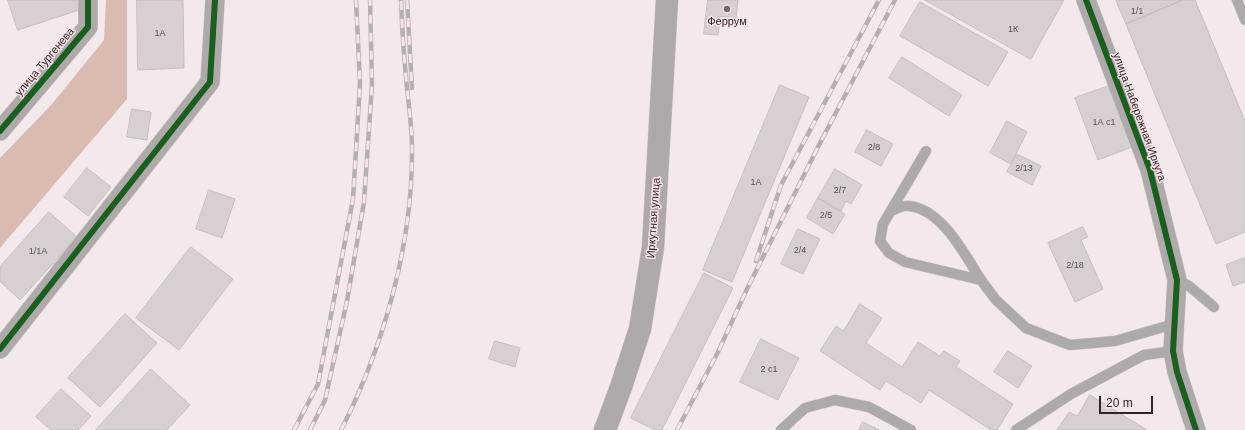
<!DOCTYPE html>
<meta charset="utf-8">
<style>
body{margin:0}
#map{position:relative;width:1245px;height:430px;overflow:hidden;background:#f3e8eb;font-family:Arial,sans-serif}
canvas{display:block}
.scale{position:absolute;left:1099px;top:396px;width:54px;height:18px;box-sizing:border-box;border:2px solid #2d2627;border-top:0;padding-left:5px;font-size:12px;line-height:14px;white-space:nowrap;color:#2d2627;-webkit-text-stroke:3px #f7e4e8;paint-order:stroke}
</style>
<div id="map">
<canvas width="1245" height="430"></canvas>
<div class="scale">20 m</div>
</div>
<script>
const ctx = document.querySelector('canvas').getContext('2d');
ctx.lineJoin = 'round';
function paint(path, color) { ctx.fillStyle = color; ctx.fill(path, 'evenodd'); }
function stroke(path, color, width, dash) { ctx.strokeStyle = color; ctx.lineWidth = width; ctx.lineCap = dash ? 'butt' : 'round'; ctx.setLineDash(dash || []); ctx.stroke(path); }
function label(font, color, halo, rows, align = 'center') {
  ctx.font = font + ' Arial,sans-serif'; ctx.lineWidth = 3; ctx.setLineDash([]); ctx.textBaseline = 'middle'; ctx.strokeStyle = halo; ctx.fillStyle = color; for (const [text, x, y, turn = 0] of rows) {
    ctx.save(); ctx.translate(x, y); ctx.rotate((+turn || 0) * Math.PI / 180); ctx.textAlign = isNaN(turn) ? turn : align; if (halo) ctx.strokeText(text, 0, 0); ctx.fillText(text, 0, 0); ctx.restore();
  }
}
const forest = new Path2D(`
 M106,0H127V99L0,248V158L52,104L104,40Z`);
const building = new Path2D(`
 M8,0H79L82,9L18,30Z
 M137,0H183L184,68L138,70Z
 M708,0H738L736,18L720,16L718,35L704,34Z
 M925,0H1064L1031,59Z
 M1117,0H1183L1126,24L1116,1Z
 M1183,0H1195L1245,121V232L1216,244L1126,24Z
 M920,2L1008,52L988,86L900,36Z
 M902,57L962,95L949,116L889,78Z
 M780,85L809,97L732,282L703,270Z
 M1109,86L1132,147L1098,160L1075,98Z
 M132,109L151,112L147,140L127,137Z
 M1007,121L1027,132L1011,164L990,153Z
 M867,130L893,144L881,166L855,152Z
 M1017,154L1041,166L1032,185L1007,172Z
 M87,168L111,187L88,216L64,197Z
 M835,169L862,185L851,204L846,201L841,211L818,198Z
 M209,190L235,199L222,238L196,229Z
 M818,198L845,214L833,234L807,218Z
 M49,212L77,237L20,300L0,281V267Z
 M1083,227L1088,237L1081,240L1103,289L1075,302L1048,243Z
 M798,229L820,239L803,274L781,264Z
 M191,247L233,279L179,350L136,318Z
 M1245,258V282L1233,286L1226,265Z
 M704,273L733,288L662,430H655L631,418Z
 M860,304L882,318L866,343L902,367L918,342L940,356L944,351L960,361L956,367L1013,404L997,430H991L929,390L921,403L886,381L880,390L820,351L836,326L843,331Z
 M125,314L157,343L100,407L68,378Z
 M761,339L799,358L778,400L740,382Z
 M495,341L520,348L515,367L489,359Z
 M1008,351L1032,366L1018,388L994,372Z
 M151,369L190,405L167,430H96Z
 M61,389L91,416L78,430H51L36,417Z
 M1090,395L1147,430H1057L1069,412L1077,416Z
 M863,422L879,430H859Z`);
const lane = new Path2D(`
 M1237,0L1245,20
 M926,151L883,224L880,241L889,253L905,262L981,280L996,300L1026,328L1070,345L1115,341L1174,324
 M891,211C896,209 903,205 909,206C942,209 965,255 981,280
 M1177,280L1189,286L1214,307
 M781,430L805,408L835,400L869,407L911,430
 M1016,430L1071,394L1127,364L1144,355L1173,351`);
const street = new Path2D(`
 M1086,0L1150,170L1177,280L1173,351L1177,372L1196,430
 M0,131L88,27V0
 M0,349L210,82L215,0`);
const secondary = new Path2D(`
 M605,430L621,387L640,329L653,247L667,0`);
const rail = new Path2D(`
 M407,0L412,88
 M756,261L781,185L879,0
 M294,430L318,384L353,199L360,83L356,0
 M310,430L325,400L347,301L364,202L372,85L370,0
 M341,430C384,346 413,243 412,148C412,128 409,107 407,88C404,58 402,29 401,0
 M677,430L718,352L747,289L819,145L895,0`);
const cycleway = new Path2D(`
 M1086,0L1150,170L1177,280L1173,351L1177,372L1196,430
 M0,131L88,27V0
 M0,349L210,82L215,0`);
const markers = [
 [727,9,4,"#726a6c"]
];
const numberNames = [
 ["1/1",1137,12],
 ["1К",1013,30],
 ["1А",160,34],
 ["1А с1",1104,123],
 ["2/8",874,148],
 ["2/13",1024,169],
 ["1А",756,183],
 ["2/7",840,191],
 ["2/5",826,216],
 ["2/4",800,251],
 ["1/1А",38,252],
 ["2/18",1075,266],
 ["2 с1",769,370]
];
const poiNames = [
 ["Феррум",727,22]
];
const streetNames = [
 ["улица Тургенева",45,62,-50],
 ["улица Набережная Иркута",1139,117,70],
 ["Иркутная улица",654,218,-86]
];
paint(forest, '#dabbb2');
paint(building, '#d7cfd2');
stroke(building, '#c5bec1', 1);
stroke(lane, '#cfc6c9', 11);
stroke(street, '#cfc6c9', 20);
stroke(secondary, '#cfc6c9', 23);
stroke(lane, '#afaaaa', 10);
stroke(street, '#afaaaa', 19);
stroke(secondary, '#b0a9aa', 22);
stroke(rail, '#b6afb0', 4.5);
stroke(rail, '#f7e4e8', 3, [9]);
stroke(cycleway, '#1b5e20', 6);
for (const [x, y, r, color] of markers) { const dot = new Path2D(); dot.arc(x, y, r, 0, 2 * Math.PI); ctx.fillStyle = color; ctx.fill(dot); stroke(dot, '#f7e4e8', 1.5); }
label('9px', '#585052', null, numberNames);
label('11px', '#2d2627', '#f7e4e8', poiNames);
label('11px', '#2d2627', '#f7e4e8', streetNames);
</script>
